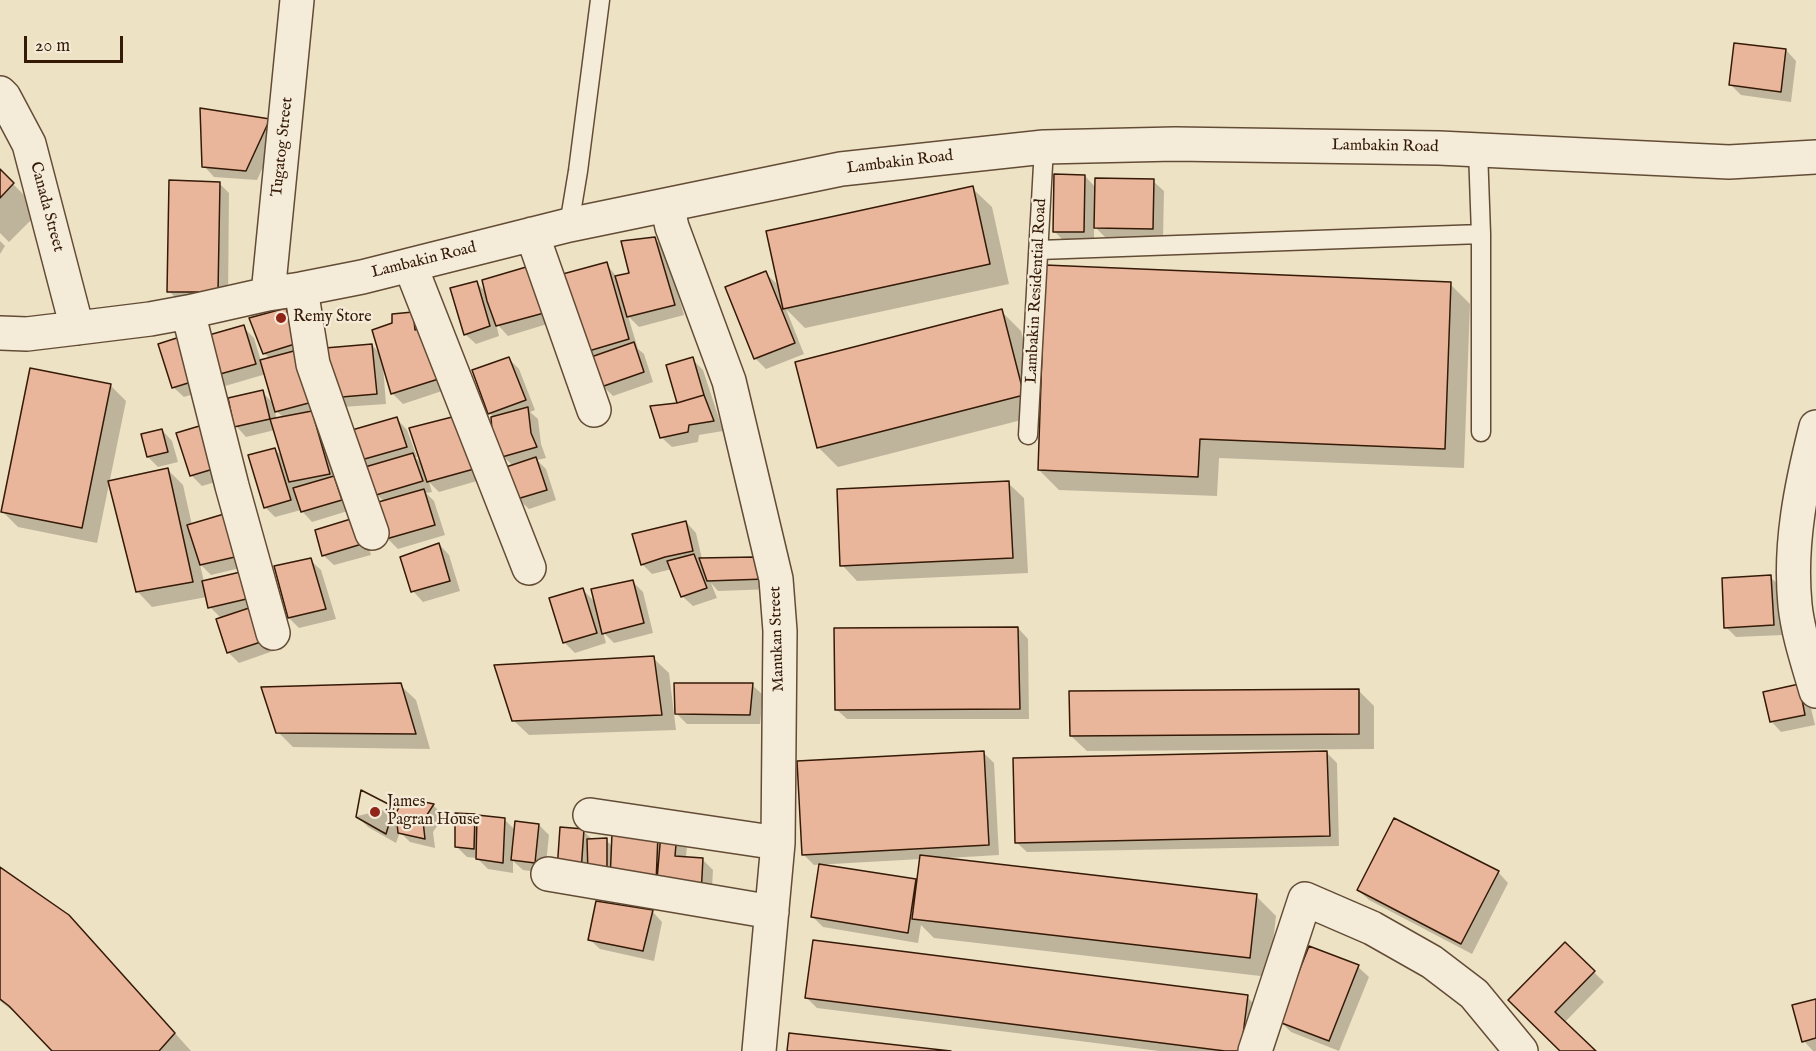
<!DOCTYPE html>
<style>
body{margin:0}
#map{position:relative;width:1816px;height:1051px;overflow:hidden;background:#eee2c4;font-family:"IM FELL English",serif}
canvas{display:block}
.scale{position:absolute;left:24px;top:36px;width:99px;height:27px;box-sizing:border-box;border:3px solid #351a07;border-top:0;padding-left:8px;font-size:18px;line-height:21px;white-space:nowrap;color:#351a07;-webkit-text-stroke:4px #f4ecd9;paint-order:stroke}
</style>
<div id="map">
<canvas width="1816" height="1051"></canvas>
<div class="scale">20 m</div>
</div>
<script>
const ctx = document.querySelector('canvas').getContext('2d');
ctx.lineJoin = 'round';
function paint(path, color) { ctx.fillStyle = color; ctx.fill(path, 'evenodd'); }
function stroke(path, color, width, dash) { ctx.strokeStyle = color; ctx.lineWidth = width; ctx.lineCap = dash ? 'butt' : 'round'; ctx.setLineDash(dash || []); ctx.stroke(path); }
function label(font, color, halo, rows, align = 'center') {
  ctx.font = font + ' "IM FELL English",serif'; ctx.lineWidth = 4.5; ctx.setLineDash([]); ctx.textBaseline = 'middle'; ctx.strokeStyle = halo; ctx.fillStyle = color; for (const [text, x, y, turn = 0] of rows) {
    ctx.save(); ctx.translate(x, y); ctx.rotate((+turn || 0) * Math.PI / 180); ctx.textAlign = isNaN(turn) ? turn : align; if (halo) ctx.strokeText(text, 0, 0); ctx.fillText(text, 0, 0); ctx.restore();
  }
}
const shadow = new Path2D(`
 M1786,50L1796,61L1791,102L1741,95L1731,85Z
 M270,120L280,130L257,180L214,177L204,166Z
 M0,171L40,211L9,242L0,233Z
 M1085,176L1096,188L1153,181L1164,191L1163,239L1106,238L1094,226V242H1065L1054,231Z
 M219,183L229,193L228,302L179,301L169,291Z
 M972,188L992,207L1009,284L805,328L786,309L804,354L766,369L756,359L727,288L765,273L776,283L780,293Z
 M654,238L665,249L684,315L639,327L628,316L638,349L644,354L653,382L613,396L603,386L583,352L606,264L617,277L630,274Z
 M0,241L5,246L0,254Z
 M483,281L557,321L508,336L496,323L499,336L476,344L465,334L477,283L486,292Z
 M1450,284L1470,304L1464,468L1219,458L1217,496L1059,490L1039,470L1041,415L838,467L818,447L1001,311L1021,331L1041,405Z
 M286,310L296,320L351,510L312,522L301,510L275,517L265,507L275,449L283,458L275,430L246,437L236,426L262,392L274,404L266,374L225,386L215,375L243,327L254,338L261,361L270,359L264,353ZM274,409L284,418L277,419Z
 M412,313L457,386L403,404L393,394L384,366H383L386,404L342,407L331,397L372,345L381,355L393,324Z
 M186,337L210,389L184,397L173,387Z
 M509,359L519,369L535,410L530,412L538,419L541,444L546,458L537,460L546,469L556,500L529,509L518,499L513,466L503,456L495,418L489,413Z
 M692,359L703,370L723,431L699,435L698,442L672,447L661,437L679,404Z
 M110,385L126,401L97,543L18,527L3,512Z
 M456,418L484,479L439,492L429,482L432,492L426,493L434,501L445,535L398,549L388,539L377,504L385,502L377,495L355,461L397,419L407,430L417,457H415L423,465Z
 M162,430L172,441L178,462L158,467L148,457Z
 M178,434L229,478L202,486L191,475Z
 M167,469L183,485L192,525L257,564L211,575L200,564L204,582L248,572L276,650L239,663L228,652L222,619L210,607L207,597L152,607L137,591Z
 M1008,483L1024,498L1028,573L857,581L842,565Z
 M686,522L696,533L702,559H756L774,589L718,591L711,583L717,598L693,606L682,596L672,569L652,574L642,564Z
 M364,530L371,555L334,565L323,555Z
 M439,544L449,555L460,591L423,602L413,591Z
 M310,560L321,570L336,619L299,628L289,618Z
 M1770,577L1781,587L1783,635L1736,637L1726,627Z
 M632,581L643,592L653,633L614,643L603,632L606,643L575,653L564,642L582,589L596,603Z
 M1018,628L1028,639L1029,719H847L836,709Z
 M653,658L669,673L676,730L529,735L513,720Z
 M400,685L416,700L430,749L293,747L278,732Z
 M752,685L763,695L760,724H687L677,714Z
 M1358,690L1374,706V749L1087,751L1071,736Z
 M1765,693L1808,696L1815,725L1781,732L1771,721Z
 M984,753L994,763L999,855L948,858V860L1256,896L1276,916L1269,977L934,938L921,925L918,943L823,927L813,917L916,881L918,883L921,859L814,865L804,855Z
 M1327,753L1337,763L1339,846L1027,852L1016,842Z
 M405,800L434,806L444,816L433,832L435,848L410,842L400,832L396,843L368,827L357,816L393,808L398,813Z
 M474,815L478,820L504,819L516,831L539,825L549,835L545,873L523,870L513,861V873L488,869L477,858L467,857L456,846Z
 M583,831L593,840H606L613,847V834L687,845L686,858L703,860L713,870L711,905L569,880Z
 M0,869L89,937L191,1051H54L27,1022L0,1001Z
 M1498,872L1508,883L1472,954L1369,900L1358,890Z
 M652,911L662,922L654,961L600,949L589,939Z
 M1565,944L1604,982L1564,1023L1594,1051H1562L1510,1000Z
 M1310,948L1358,967L1369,977L1339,1051L1291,1032L1281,1022Z
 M1247,997L1257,1007L1252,1051H1159L817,1008L807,998Z
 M1816,1001V1051H1813L1804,1041Z`);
const building = new Path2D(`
 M1734,43L1786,49L1781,92L1729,85Z
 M200,108L270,119L246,171L202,167Z
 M0,169L14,183L0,198Z
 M1054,174L1085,175L1084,232H1053Z
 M1095,178L1154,179L1153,229L1094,228Z
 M169,180L220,182L218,292H167Z
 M973,186L990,264L783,309L766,231Z
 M655,237L675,305L627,317L615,276L629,273L621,241Z
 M607,262L629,339L582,353L559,275Z
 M533,265L544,313L496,326L487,301L482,280Z
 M1045,265L1451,282L1445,449L1200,439L1198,477L1038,470Z
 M766,271L795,343L754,359L725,287Z
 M477,281L490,326L464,335L450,288Z
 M286,308L298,343L263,354L249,318Z
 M1002,309L1024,395L817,448L795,362Z
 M413,312L415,330L431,324L448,376L391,394L372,330L392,323V314Z
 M244,325L256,364L213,376L202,337Z
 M186,335L201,379L172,388L158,344Z
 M634,342L644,372L601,387L591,357Z
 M372,344L377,394L330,398L325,348Z
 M305,348L320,400L275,412L260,360Z
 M509,357L526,400L488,414L472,370Z
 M693,357L704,395L677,403L666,365Z
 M30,368L111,384L82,528L1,512Z
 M263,390L270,419L234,427L228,398Z
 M704,395L714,421L689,425L688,432L660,438L650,406L677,403Z
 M528,407L531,433L537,447L502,457L493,445L491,417Z
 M312,411L330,474L289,482L270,419Z
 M456,416L474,469L427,482L409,428Z
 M397,417L407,447L354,462L345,432Z
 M206,424L220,467L190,476L176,433Z
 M162,429L168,452L147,457L141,434Z
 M275,448L291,500L264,508L248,455Z
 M413,453L423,481L376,495L365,467Z
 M536,457L547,490L517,499L506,467Z
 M168,468L193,582L136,592L108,481Z
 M334,476L342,500L301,512L293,488Z
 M1009,481L1013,558L840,566L837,489Z
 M424,489L435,525L386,539L375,503Z
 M234,511L248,554L200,565L187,525Z
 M354,518L362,544L322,556L315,530Z
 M686,521L693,551L665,557L641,565L632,534Z
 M439,543L450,581L411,592L400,557Z
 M694,554L707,588L681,597L667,561Z
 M756,557L765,579L707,581L699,558Z
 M311,558L326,609L288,618L274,566Z
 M249,570L255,597L208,608L202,581Z
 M1771,575L1774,625L1724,628L1722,578Z
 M633,580L644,623L602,634L591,589Z
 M583,588L597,633L563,643L549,598Z
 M255,606L267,640L227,653L216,619Z
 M1018,627L1020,709L835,710L834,628Z
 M654,656L662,715L512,721L494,665Z
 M401,683L416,734L276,733L261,687Z
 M674,683H753L750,715L675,714Z
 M1799,684L1805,715L1770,722L1763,692Z
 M1359,689V734L1070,736L1069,691Z
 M984,751L989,845L802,855L797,761Z
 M1327,751L1330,836L1015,843L1013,758Z
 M361,790L394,807L386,834L356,817Z
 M361,790L394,807L386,834L356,817Z
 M404,798L434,804L423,821L425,839L398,833L396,813Z
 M455,813L475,814L474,849L455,847Z
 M477,815L505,818L503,863L476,859Z
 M1394,818L1499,871L1461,944L1357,890Z
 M515,821L539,824L535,863L511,860Z
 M560,827L584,829L581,872L557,870Z
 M612,833L658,835L656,883L610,881Z
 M661,833H677L675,856L703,858L701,895L656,891Z
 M607,838V874H588L587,839Z
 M920,855L1257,894L1250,958L912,919Z
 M819,864L916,879L908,933L811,917Z
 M0,867L69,915L175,1033L159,1051H52L9,1006L0,999Z
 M596,901L653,910L643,951L588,940Z
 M813,940L1248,995L1241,1051H1225L805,998Z
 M1565,942L1595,971L1555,1012L1596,1051H1560L1508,1000Z
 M1309,946L1359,965L1329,1041L1279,1022Z
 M1816,999V1038L1802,1042L1792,1005Z
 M789,1033L951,1051H787Z`);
const service = new Path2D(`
 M1478,150L1481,234V432
 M569,225L578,171L600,0
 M1039,250L1481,234
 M1028,435L1044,147`);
const minor = new Path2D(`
 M0,93L4,97L29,144L77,328
 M667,205L672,227L729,381L776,579L780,631L778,843L759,1051
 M532,234L594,410
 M410,265L529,568
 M301,289L313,364L372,533
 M268,294L297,0
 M188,312L232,486L273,633
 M0,333L27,334L77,328L150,319L188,312L268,294L301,289L362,277L569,225L841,169L1044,147L1175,144L1439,148L1729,162L1816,157
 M590,815L778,843
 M548,874L772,912
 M1255,1051L1305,899L1372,928L1432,962L1474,994L1521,1051`);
const tertiary = new Path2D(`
 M1816,427C1801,486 1789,545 1795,605C1798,634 1808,663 1816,691`);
const markers = [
 [281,318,6,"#8f2418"],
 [375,812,6,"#8f2418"]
];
const streetNames = [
 ["Tugatog Street",283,147,-84],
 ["Lambakin Road",1385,147,1],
 ["Lambakin Road",900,163,-7],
 ["Canada Street",46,207,75],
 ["Lambakin Road",424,261,-14],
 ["Lambakin Residential Road",1037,291,-87],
 ["Manukan Street",778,639,-92]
];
const poiNames = [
 ["Remy Store",293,318],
 ["James",387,803],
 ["Pagran House",387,821]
];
paint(shadow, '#0003');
paint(building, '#eab69b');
stroke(building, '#351a07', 1.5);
stroke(service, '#634c36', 21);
stroke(minor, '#634c36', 36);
stroke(tertiary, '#634c36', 36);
stroke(service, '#f4ecd9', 18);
stroke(minor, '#f4ecd9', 33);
stroke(tertiary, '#f4ecd9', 33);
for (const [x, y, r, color] of markers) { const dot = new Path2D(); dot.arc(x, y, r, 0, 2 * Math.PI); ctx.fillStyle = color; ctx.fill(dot); stroke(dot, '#f4ecd9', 2); }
label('16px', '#351a07', '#f4ecd9', streetNames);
label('16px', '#351a07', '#f4ecd9', poiNames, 'left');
</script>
